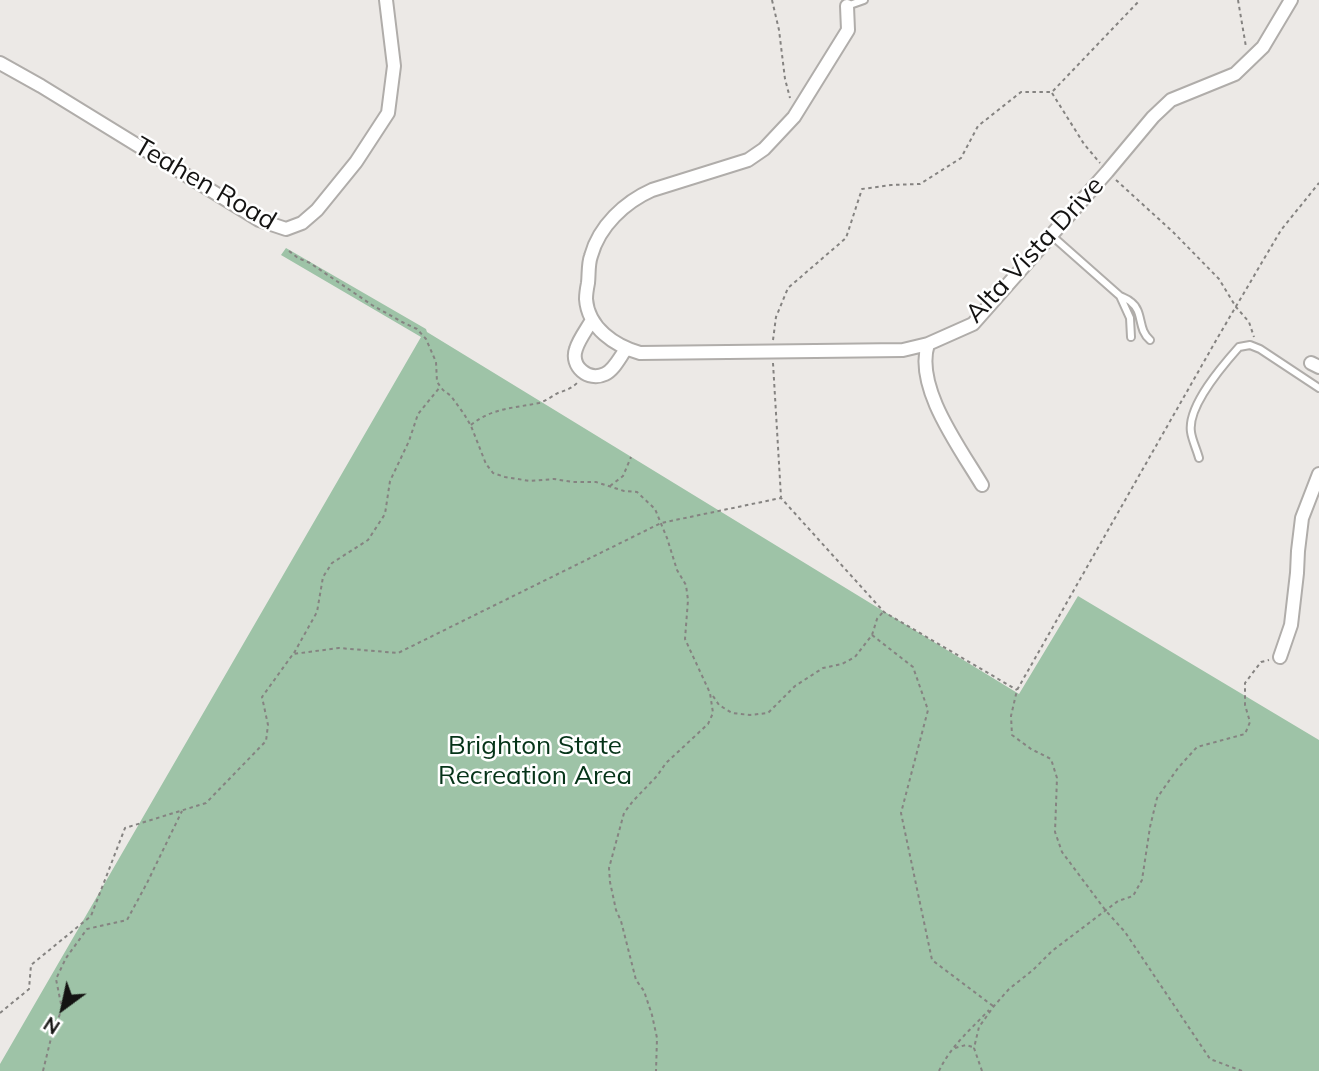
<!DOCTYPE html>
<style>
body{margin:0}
#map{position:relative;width:1319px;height:1071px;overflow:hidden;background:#ece9e6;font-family:Mulish,sans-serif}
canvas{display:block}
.north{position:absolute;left:28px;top:973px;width:70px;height:70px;-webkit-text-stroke:5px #fff;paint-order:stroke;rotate:213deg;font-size:19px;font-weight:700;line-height:28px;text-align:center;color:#141312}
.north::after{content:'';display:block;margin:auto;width:24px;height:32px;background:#141312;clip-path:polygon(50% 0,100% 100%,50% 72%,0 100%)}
</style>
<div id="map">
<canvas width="1319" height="1071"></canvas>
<div class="north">N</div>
</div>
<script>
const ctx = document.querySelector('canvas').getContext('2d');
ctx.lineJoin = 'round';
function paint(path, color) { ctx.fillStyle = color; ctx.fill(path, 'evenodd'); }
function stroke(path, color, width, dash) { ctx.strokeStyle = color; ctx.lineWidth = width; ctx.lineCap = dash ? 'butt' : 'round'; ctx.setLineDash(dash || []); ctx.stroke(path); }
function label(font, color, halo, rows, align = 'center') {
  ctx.font = font + ' Mulish,sans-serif'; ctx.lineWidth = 5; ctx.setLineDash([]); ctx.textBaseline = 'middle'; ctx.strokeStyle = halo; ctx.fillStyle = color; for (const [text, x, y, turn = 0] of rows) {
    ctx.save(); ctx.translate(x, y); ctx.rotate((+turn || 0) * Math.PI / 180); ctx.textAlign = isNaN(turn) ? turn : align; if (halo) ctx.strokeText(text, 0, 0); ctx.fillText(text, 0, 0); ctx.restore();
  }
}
const green = new Path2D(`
 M286,248L426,329L427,332L1019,694L1078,596L1319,740V1071H0V1064L421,337L281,255Z`);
const path = new Path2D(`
 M772,0L779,30L785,79L790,98
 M1238,0L1246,47
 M1052,93L1084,144L1100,163
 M1116,180L1173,232L1219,279L1236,307L1249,322L1254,337
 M289,251L298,258L310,263L372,305L402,322L417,329L426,339L436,362L437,382L443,390L451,396L464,414L471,426L486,464L493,473L505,477L530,481L554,479L573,482H596L624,491L637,492L655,509L667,538L677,570L686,585L688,600L685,639L710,693L713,713L708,724L666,763L657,776L633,801L624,813L609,868L610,882L616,910L621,921L636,980L644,991L652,1015L657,1038L656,1071
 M773,340L776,317L788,288L846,238L862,189L891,185L920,184L961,158L978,126L1021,92H1052L1140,0
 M773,363L781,497
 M471,425C491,408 515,408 539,403C546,401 552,396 558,393C566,390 571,389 577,383
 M610,486L623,476L631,457
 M872,635L913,667L928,710L901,813L932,960L993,1006
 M294,653L317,612L323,577L332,563L368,540L385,514L390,481L409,441L418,414L440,387
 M713,696L719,705L732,713L750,715L768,713L795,686L823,668L842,664L855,657L872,635L877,619L883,612
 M0,1013L29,989L31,965L91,916L125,828L206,803L266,741L268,725L262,697L293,654L339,648L398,653L661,523L781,498L884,612L1017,690
 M955,1048L966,1045L973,1047
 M43,1071L52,1034L62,1009L56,979L66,958L87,929L127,920L147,883L182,811
 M939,1071C950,1047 971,1029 989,1010
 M982,1071L974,1048L979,1027L994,1006L1009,989L1033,970L1052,951L1118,901L1133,896L1142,880L1150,827L1157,798L1178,768L1197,747L1245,734L1250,722L1245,705V683L1261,662L1269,660
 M1242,1071L1210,1059L1125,932L1106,911L1062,852L1055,832L1057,778L1051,759L1031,749L1012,735L1011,716L1017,690L1218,337L1281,230L1319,183`);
const lane = new Path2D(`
 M847,6L864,0
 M1051,235L1120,296L1130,318L1131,337
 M1120,296C1124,298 1128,299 1131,302C1144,312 1137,329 1150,340
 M1199,458C1197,450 1192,440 1191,432C1187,406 1223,365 1239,347L1250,345L1260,349L1319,388`);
const street = new Path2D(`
 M847,6L848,30L794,117L764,149L748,160L652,190C625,202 599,226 591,256C588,264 589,274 588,283C587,288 586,294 586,299C588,328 615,346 640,353L903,350L928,344L973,324L1107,172L1153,117L1171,100L1235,74L1263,47L1291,0
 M0,63L41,86L259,220L286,229L302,223L317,210L356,162L388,113L394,66L386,0
 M592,320C587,329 579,339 576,349C570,366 588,382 605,374C614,370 620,357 626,349
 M928,344C914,387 960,448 982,485
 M1311,363L1319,367
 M1280,657L1291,625L1297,573L1298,551L1302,518L1319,474`);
const streetNames = [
 ["Teahen Road",205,184,30],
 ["Alta Vista Drive",1035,250,-47]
];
const parkNames = [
 ["Brighton State",535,746],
 ["Recreation Area",535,776]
];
paint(green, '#9ec3a7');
stroke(lane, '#b0adaa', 10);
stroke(street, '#b0adaa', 16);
stroke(path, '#858381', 2, [3.5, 3.5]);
stroke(lane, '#fff', 6);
stroke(street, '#fff', 12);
label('26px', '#141312', '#fff', streetNames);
label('26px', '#053318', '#fff', parkNames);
</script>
